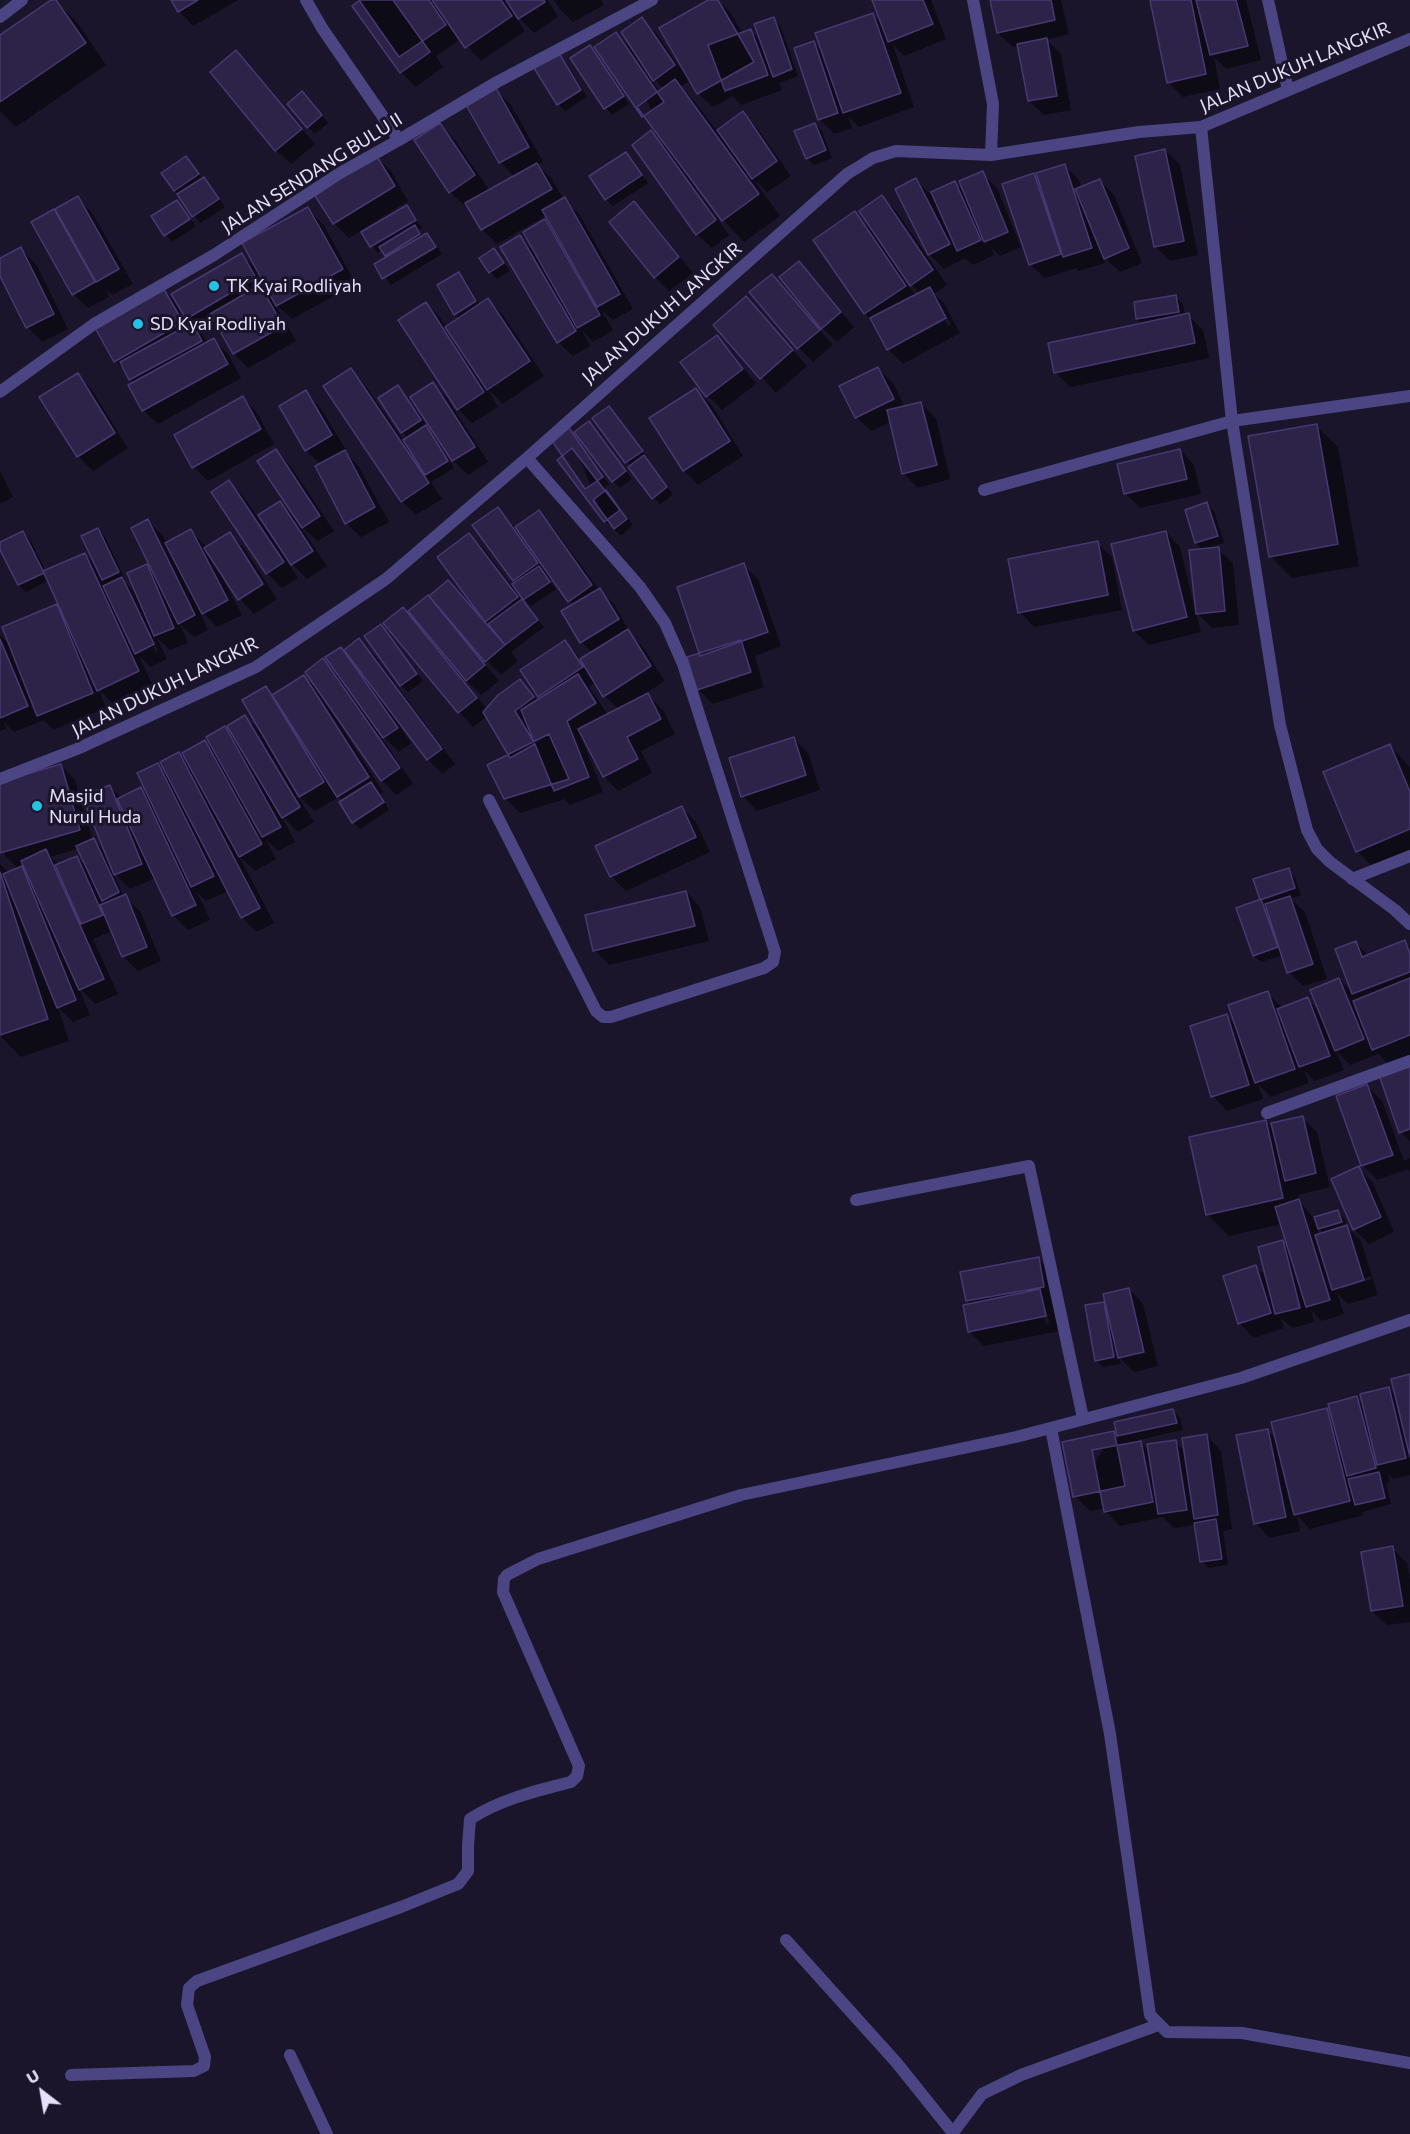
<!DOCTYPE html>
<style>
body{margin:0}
#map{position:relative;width:1410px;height:2134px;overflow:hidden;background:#1a152a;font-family:Commissioner,sans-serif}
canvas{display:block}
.north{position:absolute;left:12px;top:2062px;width:60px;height:60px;-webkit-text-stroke:4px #1a152a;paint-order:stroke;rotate:329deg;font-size:16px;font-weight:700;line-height:24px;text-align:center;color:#e6e1fb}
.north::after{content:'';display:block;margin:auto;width:21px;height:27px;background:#e6e1fb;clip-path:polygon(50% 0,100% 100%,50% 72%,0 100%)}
</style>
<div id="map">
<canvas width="1410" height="2134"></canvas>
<div class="north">U</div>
</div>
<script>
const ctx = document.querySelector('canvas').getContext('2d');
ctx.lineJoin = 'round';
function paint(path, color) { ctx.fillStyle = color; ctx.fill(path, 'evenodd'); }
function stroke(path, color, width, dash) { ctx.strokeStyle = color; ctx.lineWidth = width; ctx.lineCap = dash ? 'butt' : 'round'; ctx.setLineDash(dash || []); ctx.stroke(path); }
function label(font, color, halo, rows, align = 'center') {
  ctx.font = font + ' Commissioner,sans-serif'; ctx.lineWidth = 6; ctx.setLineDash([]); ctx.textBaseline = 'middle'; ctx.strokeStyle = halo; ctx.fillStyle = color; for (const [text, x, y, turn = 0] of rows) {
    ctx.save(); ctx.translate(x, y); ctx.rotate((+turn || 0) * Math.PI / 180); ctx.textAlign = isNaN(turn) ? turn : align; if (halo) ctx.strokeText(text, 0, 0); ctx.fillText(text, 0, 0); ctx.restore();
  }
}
const shadow = new Path2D(`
 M54,0L76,21L106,65L16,127L0,111V36Z
 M173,0H238L193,26L179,11Z
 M361,0H504L513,12L515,11L508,0H548L558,17L534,33L516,15L515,16L525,31L481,61L461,39L436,56L443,67L416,87L401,72L354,6Z
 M554,0H601L604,5L573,22L559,8Z
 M712,0H718L730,12L743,34L751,31L762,42L773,19L780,26L798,76L779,83L782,90L741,105L733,96L713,107L698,93Z
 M873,0H931L946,39L904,56L893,45L914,107L859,127L848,116L852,128L834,134L820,119L814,43L824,53L873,15L883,25Z
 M991,0H1061L1069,34L1046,40L1061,54L1071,110L1044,115L1029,101L1019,46L1013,47L998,33Z
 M1151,0H1246L1261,60L1226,69L1214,57L1220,89L1183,97L1168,82Z
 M641,19L656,33L689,81L680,87L696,103L717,131L742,113L757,128L791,176L767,192L757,182L756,183L780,216L744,242L723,220L697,186L695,188L729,235L712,248L697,234L651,132L668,149L669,148L616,34L634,51ZM653,78L664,89L660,92L651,79Z
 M589,47L596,54L629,104L612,115L606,108L572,59Z
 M235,52L315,144L291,164L276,150Z
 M559,55L566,62L587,97L565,111L558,104Z
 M496,90L511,105L543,162L537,165L552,179L564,200L579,214L633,309L613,320L602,311L613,330L593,342L582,330L590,346L573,356L558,342L519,237L535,253L545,221L554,230L547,215L497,244L482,229L468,204L465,206L450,192L439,124L454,139L490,191L515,177L500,162L468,106Z
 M309,100L328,123L315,134L308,127Z
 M815,124L822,131L832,158L814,165L807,158Z
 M1165,150L1180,165L1198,255L1170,261L1155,246Z
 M625,154L648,183L613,206L606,199Z
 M376,157L391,171L408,201L349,238L334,223Z
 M186,158L203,179L211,186L225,207L200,223L175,190Z
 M1064,165L1079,180L1081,188L1100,181L1114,195L1142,263L1120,272L1103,256L1105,263L1079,271L1076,268L1045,278L1030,264L1033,175L1040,181Z
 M982,173L997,188L1021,247L1000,256L991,247L994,255L973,265L965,258L944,269L929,254L916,180L936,200L955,183L966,194Z
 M882,197L897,212L947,285L934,294L944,303L960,333L903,364L888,349L873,322L865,313L855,213L874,233ZM908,281L920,294L916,296L907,282ZM937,304H940L951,324L948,326Z
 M78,198L92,213L133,284L112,295L106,289L109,297L88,308L73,294L33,223Z
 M177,202L196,226L172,242L166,235Z
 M634,203L649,218L693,273L669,291L655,277Z
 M406,207L422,228L418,230L423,237L427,235L434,242L442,254L391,285L376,265L389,257L383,250L378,253L363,232Z
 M308,209L323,224L356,284L292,319L275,304L296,341L248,368L234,353L217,323L201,333L208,342L213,340L228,354L241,378L158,424L143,410L134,383L116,361L162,288L178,305L242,255L258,271ZM271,293L276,303L267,295ZM185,316L193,324L190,326Z
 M21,249L36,264L68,329L42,342L28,327L0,272V260Z
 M494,250L510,271L497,279L490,272Z
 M799,263L854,327L837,342L822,328Z
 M459,273L466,280L480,305L488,300L503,315L544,376L503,404L488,389L498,407L472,423L458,409L426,303L440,318L447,328L460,319L455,314Z
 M772,276L833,345L813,362L798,347Z
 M1176,297L1183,304L1185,316L1188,315L1203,330L1209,358L1070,387L1055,372L1143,325L1137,319Z
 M760,312L807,366L776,393L715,325Z
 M717,337L731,351L756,384L722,410L708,396Z
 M878,369L893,383L905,408L921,404L936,418L950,479L918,488L903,473L891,422L871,431L856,417Z
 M351,370L365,385L404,441L409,438L402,432L398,387L433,434L454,468L431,482L442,499L416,515L402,501Z
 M78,375L92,390L128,448L93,471L78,456Z
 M433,384L447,398L488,462L468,475L453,460Z
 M696,390L711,404L743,456L698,485L684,470Z
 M305,392L320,407L346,450L344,451L359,467L389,522L361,537L346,523L321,465L306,450L281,406Z
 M243,398L257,413L274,444L208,481L194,467Z
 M609,408L648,458L646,460L673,494L660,505L594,418Z
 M589,423L632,479L620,488L613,481Z
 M1316,426L1338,447L1359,566L1292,578L1270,556Z
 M567,427L609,484L604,487L633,525L622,535H620L605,521Z
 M1180,450L1194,465L1201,494L1140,508L1126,494L1119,465Z
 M276,451L290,465L334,531L318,541L300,526L327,566L307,579L288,560L287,561L298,578L282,588L267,573L229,482L243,496L276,544L278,543L280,503L296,519Z
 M0,471L13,497L0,504Z
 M1207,504L1214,511L1224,543L1207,548L1218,549L1233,563L1239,625L1212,628L1196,612L1201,632L1149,645L1134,631L1113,545L1166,532L1180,547L1194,605H1196L1204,550L1196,543L1186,511Z
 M498,509L516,529L539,512L553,527L599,590L614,604L631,635L642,646L665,681L646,693L663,710L675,734L641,751L652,773L618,791L604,776L584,738L582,739L603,792L570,805L565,799L520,813L505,798L510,755L487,716L473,727L459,712L386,623L402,609L422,628L423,627L410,611L448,582L483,619L484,618L469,535L484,549L520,597L522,595L514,580ZM553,577L574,605L581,642L593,653L582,660L565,642L539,696L542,699L538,701L520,681L487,709L463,680L465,679L481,695L499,681L479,657L481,655L501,675L518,661L511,652L544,627L520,597L521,596L531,606L556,589L549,580ZM596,682L605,696L619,710L608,715L589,687Z
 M148,521L163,536L167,544L191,531L207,548L229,534L244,548L277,599L254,614L240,599L223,574L221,575L242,615L217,627L198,608L208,630L194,637L180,624L188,643L170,650L157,638L167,659L151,667L139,656L153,686L113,704L99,690L106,708L53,730L44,720L14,732L4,722L6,729L0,731V635L11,646L56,606L64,613L49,580L26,592L19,585L0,548V543L23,532L30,539L46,572L85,555L97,566L98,530L105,537L125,579L123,580L137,595L147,566L154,574ZM128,594H132L158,651L156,652Z
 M1097,543L1112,557L1122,610L1034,627L1020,612Z
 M743,565L758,579L781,646L755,656L764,687L713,704L698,689L701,654Z
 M387,633L423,681L408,692L401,685Z
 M359,640L374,655L455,764L442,774L428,759L404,727L401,728L411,743L399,752L381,734L380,735L413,784L396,795L382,780L335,713L333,714L383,792L380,794L389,810L360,829L353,822L343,801L339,797L315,811L297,795L314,822L298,832L281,815L295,842L278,851L266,840L276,859L255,871L239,856L274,923L256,932L242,917L228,891L206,901L197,892L210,920L188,930L173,915L156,878L130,889L113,872L124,897L140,911L161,961L138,971L123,956L113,931L93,939L118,994L95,1004L79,988L90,1015L73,1022L58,1007L69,1041L21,1057L0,1036V864L9,873L18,869L2,852L0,847L61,765L75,780L93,841L101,847L107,860L109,859V786L121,798L141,789L150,798L158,765L166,773L179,754L188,763L205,742L214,751L225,728L234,738L245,717L262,733L266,688L273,696L304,677L319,691L323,660L338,675L344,652ZM79,848L88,869L77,857L59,865L51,857ZM25,865L29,875L20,866Z
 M793,738L808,753L820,790L757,811L743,796Z
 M1390,746L1410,767V860L1379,873L1357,851Z
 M682,808L696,822L710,852L626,891L611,876Z
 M1288,870L1295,877L1301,895L1291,899L1305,912L1327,979L1303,986L1289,972L1283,955L1261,962L1254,955L1238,909L1262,900L1255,880Z
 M686,892L700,907L709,941L609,965L595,950Z
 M1405,942L1410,948V1055L1388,1064L1378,1054L1350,1065L1336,1051L1344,1070L1315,1081L1304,1070L1309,1083L1271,1097L1258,1084L1263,1099L1227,1111L1213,1096L1226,1016L1237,1026L1267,993L1283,1009L1307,999L1320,1012L1339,979L1354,994L1337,950L1356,943L1369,956Z
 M1410,1065V1141L1400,1132Z
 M1367,1086L1382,1101L1404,1161L1410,1158V1172L1409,1169L1377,1180L1363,1165Z
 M1302,1117L1317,1132L1330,1187L1298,1195L1300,1202L1314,1219L1337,1211L1344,1218L1347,1227L1361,1241L1378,1295L1348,1304L1337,1293L1344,1314L1322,1321L1311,1310L1314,1322L1292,1328L1281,1318L1284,1328L1254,1338L1239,1323L1256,1267L1268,1279L1282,1242L1289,1249L1281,1224L1229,1236L1207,1214L1265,1121L1274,1130ZM1317,1226L1324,1233L1319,1235ZM1371,1276L1372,1279L1341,1289V1286Z
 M1358,1168L1373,1183L1394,1232L1369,1244L1354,1229Z
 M1038,1259L1053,1273L1058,1301L1051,1302L1054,1305L1059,1331L984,1346L969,1331L971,1304L967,1301ZM1042,1306H1045L1049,1323L1046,1324Z
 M1129,1289L1143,1304L1158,1366L1134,1372L1119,1357L1121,1364L1103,1367L1096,1360L1104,1304L1108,1308Z
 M1410,1375V1475L1393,1479L1388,1474L1390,1482L1386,1483L1391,1504L1363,1512L1364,1515L1310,1529L1297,1515L1300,1531L1270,1538L1255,1523L1267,1430L1277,1440L1327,1410L1332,1415L1356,1398L1364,1405L1389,1388L1397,1396Z
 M1173,1411L1180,1418L1183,1430L1138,1440L1149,1451L1175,1442L1186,1452L1207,1436L1221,1451L1232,1529L1223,1531L1228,1565L1209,1568L1202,1561L1196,1525L1174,1528L1163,1517L1120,1526L1105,1511V1508L1090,1511L1075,1496L1113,1433L1119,1438L1116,1423Z
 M1392,1548L1407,1563L1410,1579V1622L1387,1625L1372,1611Z`);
const building = new Path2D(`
 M51,0H56L86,43L0,102V35Z
 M171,0H198L178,12Z
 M359,0H429L446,25L399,57Z
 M360,0H393L430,52L400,73L352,6Z
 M432,0H501L512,16L465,48Z
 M506,0H544L545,2L518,19Z
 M708,0H718L754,62L697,94L659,28Z
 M872,0H923L933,24L888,42Z
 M990,0H1051L1055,20L997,33Z
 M1150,0H1191L1206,74L1167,83Z
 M1196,0H1236L1248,46L1210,55Z
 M873,13L901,93L843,113L815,33Z
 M642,17L675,65L653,81L621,32Z
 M774,17L792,69L773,77L754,24Z
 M751,29L768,75L725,91L708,45Z
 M616,32L664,102L642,117L594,47Z
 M1047,38L1057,96L1028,101L1017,44Z
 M814,41L838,113L818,120L794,48Z
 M590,45L624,96L604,109L570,58Z
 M236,50L302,129L275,151L210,72Z
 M559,53L581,90L557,105L534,68Z
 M675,79L759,194L722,221L637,107Z
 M496,88L529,147L499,163L466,105Z
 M302,91L322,115L307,128L287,104Z
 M743,111L777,161L752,179L717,130Z
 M440,123L475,175L449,193L414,140Z
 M815,123L826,150L806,159L794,131Z
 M651,130L716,220L696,235L632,145Z
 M1165,149L1184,241L1154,247L1135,156Z
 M626,152L642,175L605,200L589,176Z
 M376,155L395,186L333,224L314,194Z
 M186,156L199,174L174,191L161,173Z
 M537,163L552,189L481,230L465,203Z
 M1065,164L1092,248L1063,257L1036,173Z
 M983,171L1008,232L984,242L959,181Z
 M1034,173L1061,254L1029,265L1002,184Z
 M204,177L219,199L192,217L177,194Z
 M916,178L950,244L928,255L895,189Z
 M1100,179L1129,248L1104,259L1075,189Z
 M955,181L981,240L957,251L931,192Z
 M882,195L933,270L910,286L859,211Z
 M78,196L119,269L96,282L55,209Z
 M565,197L620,294L597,307L542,210Z
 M177,200L190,219L164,236L151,216Z
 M634,201L679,257L654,278L609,222Z
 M407,205L416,220L370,247L361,232Z
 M308,207L343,269L276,306L242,243Z
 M54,209L95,282L72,295L31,222Z
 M855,211L906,286L864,314L813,240Z
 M545,219L600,315L577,328L523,232Z
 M415,225L420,234L385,256L379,247Z
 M427,233L436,247L382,279L374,264Z
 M520,235L576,331L557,343L500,247Z
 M21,247L54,314L26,328L0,276V258Z
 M494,248L504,263L489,273L479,258Z
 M242,253L256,278L186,319L171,294Z
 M799,261L841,312L821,329L779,277Z
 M459,272L476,301L454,315L437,285Z
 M772,274L820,330L797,349L749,292Z
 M260,285L283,326L233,354L210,314Z
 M162,286L183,322L114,362L94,326Z
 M930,287L946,318L887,350L870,318Z
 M1176,295L1179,312L1136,319L1134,302Z
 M746,296L793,350L760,379L713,325Z
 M488,298L530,361L487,390L445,327Z
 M426,302L484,392L457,410L398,320Z
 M1189,313L1195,343L1054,373L1048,343Z
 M192,323L202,341L129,380L120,362Z
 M717,335L743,369L706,397L680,362Z
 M214,338L228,364L142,411L128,385Z
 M878,367L894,399L855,418L839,386Z
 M351,368L429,483L401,502L323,386Z
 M78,373L115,433L77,457L39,397Z
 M433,382L475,447L452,461L410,397Z
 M398,385L421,420L401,433L378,398Z
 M696,388L730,441L683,471L649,418Z
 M306,390L332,435L305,451L279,406Z
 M243,396L261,429L192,468L174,435Z
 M921,402L937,465L902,474L887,410Z
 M609,406L643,451L625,463L592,418Z
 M589,421L626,471L612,482L574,432Z
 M1317,424L1338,544L1269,557L1248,436Z
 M426,425L448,461L425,475L403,440Z
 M567,425L603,477L585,489L550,438Z
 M572,448L620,510L604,522L557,460Z
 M276,449L320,516L302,528L257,461Z
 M1180,449L1187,479L1124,494L1117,464Z
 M345,450L375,507L345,524L315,466Z
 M644,455L667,487L652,499L628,467Z
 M229,480L284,562L266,574L211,492Z
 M606,490L627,519L614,529L593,500Z
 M280,501L313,551L291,565L258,515Z
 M1207,502L1218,536L1195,543L1185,510Z
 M498,507L538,563L513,581L472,525Z
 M539,510L592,585L568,602L515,527Z
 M148,519L195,615L178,624L131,528Z
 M98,528L119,572L102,580L81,536Z
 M191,529L228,600L202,614L165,543Z
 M23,531L44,573L18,585L0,550V542Z
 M1166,531L1187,617L1133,631L1111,544Z
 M230,532L263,584L238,600L204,548Z
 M469,533L518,597L485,622L437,557Z
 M1098,541L1108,595L1018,613L1008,559Z
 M1219,547L1225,611L1196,614L1189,550Z
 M85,553L139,671L97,691L43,571Z
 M744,563L768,632L700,656L677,587Z
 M147,564L174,628L154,636L127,573Z
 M539,566L550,582L523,600L512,584Z
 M122,577L154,644L135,654L103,586Z
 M448,580L505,645L485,662L429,596Z
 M600,588L619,619L580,643L561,611Z
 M428,595L485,665L466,681L408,611Z
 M522,599L538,620L505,645L488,624Z
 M57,604L93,693L37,716L2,627Z
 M403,607L477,698L458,713L383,623Z
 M381,624L417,674L400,686L364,636Z
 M628,629L651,666L603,697L580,659Z
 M359,638L442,749L427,760L344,650Z
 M0,639L28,706L0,718Z
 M565,640L583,667L538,697L520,670Z
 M741,640L751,672L697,690L687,657Z
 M341,647L398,728L383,738L325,657Z
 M323,658L400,768L381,781L305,672Z
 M578,674L596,703L567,721L589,777L554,791L521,710Z
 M304,675L369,777L337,797L272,695Z
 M520,679L534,697L515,711L535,744L510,758L483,712L498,695Z
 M266,686L324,782L299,797L242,700Z
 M648,693L661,719L627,737L638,759L603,777L578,729Z
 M245,715L300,807L282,818L227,726Z
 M225,726L281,827L262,837L206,737Z
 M549,734L569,779L504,799L487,765Z
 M794,737L806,775L741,797L729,758Z
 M205,740L262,844L239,857L182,753Z
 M1390,744L1410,792V829L1356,852L1323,772Z
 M179,752L260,908L241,918L160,762Z
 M158,763L214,876L191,887L137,773Z
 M61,764L80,830L0,853V782Z
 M371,782L384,802L352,823L339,802Z
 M110,785L142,864L114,875L82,796Z
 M141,787L196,905L172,916L117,799Z
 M682,806L696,837L610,877L595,846Z
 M94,838L119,892L102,901L76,846Z
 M46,849L104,979L79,990L21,861Z
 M77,856L103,915L81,924L55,865Z
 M22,866L76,1000L57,1008L3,874Z
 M1289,868L1295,888L1260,900L1253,879Z
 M0,872L48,1019L0,1035Z
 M686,891L695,926L593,951L585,915Z
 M126,894L147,947L122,957L100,905Z
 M1290,896L1313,964L1287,973L1265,904Z
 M1261,899L1278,947L1253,956L1236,908Z
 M1405,940L1410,954V972L1352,994L1335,949L1356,941L1362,957Z
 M1339,978L1364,1039L1335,1051L1310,990Z
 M1410,978V1035L1372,1050L1353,1001Z
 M1268,991L1295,1069L1255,1083L1228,1005Z
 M1308,997L1330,1056L1299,1067L1277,1009Z
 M1227,1014L1249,1085L1211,1097L1190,1026Z
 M1410,1064V1129L1399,1133L1379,1075Z
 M1367,1084L1393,1155L1361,1166L1336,1096Z
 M1303,1116L1316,1173L1285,1181L1271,1123Z
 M1266,1120L1283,1198L1206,1215L1189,1137Z
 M1359,1166L1381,1217L1353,1230L1331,1179Z
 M1299,1199L1330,1300L1306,1307L1275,1207Z
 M1338,1210L1342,1222L1318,1229L1314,1217Z
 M1347,1225L1364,1280L1332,1290L1315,1235Z
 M1283,1240L1300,1308L1275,1314L1258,1247Z
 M1039,1257L1044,1287L966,1301L960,1272Z
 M1256,1265L1271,1313L1238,1324L1223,1276Z
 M1129,1288L1144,1352L1118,1358L1103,1294Z
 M1040,1289L1046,1316L968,1332L963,1305Z
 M1104,1302L1114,1357L1095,1361L1085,1305Z
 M1410,1374V1457L1391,1379Z
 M1389,1387L1406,1458L1377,1465L1360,1394Z
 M1357,1396L1376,1468L1347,1476L1328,1404Z
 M1327,1408L1350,1501L1294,1515L1271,1422Z
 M1173,1409L1177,1423L1117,1436L1114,1422Z
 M1268,1429L1286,1517L1254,1524L1236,1435Z
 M1114,1431L1125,1486L1073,1497L1062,1442Z
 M1207,1434L1218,1515L1194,1519L1182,1438Z
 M1176,1440L1187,1510L1158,1514L1147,1444Z
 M1141,1441L1153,1502L1104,1512L1092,1450Z
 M1379,1472L1385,1498L1355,1505L1348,1479Z
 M1216,1519L1222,1559L1200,1562L1194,1523Z
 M1393,1546L1403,1606L1371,1611L1361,1552Z`);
const service = new Path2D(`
 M1232,421L1410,396`);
const minor = new Path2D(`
 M306,0L322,28L399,140
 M973,0L993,104L991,155
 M1268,0L1288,90
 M0,17L22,0
 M0,392L94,324L214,255L340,173L399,140L497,82L652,0
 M984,490L1232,421
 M0,779L77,749L256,667L386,579L527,458L847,174L873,158L896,151L991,155L1139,132L1201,127L1232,421L1280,725L1307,830L1317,849L1330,862L1395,910L1410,924
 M489,800L596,1011L603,1017H611L764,968L773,962L775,952L683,664L665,623L640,587L527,458
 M1352,879L1410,856
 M1267,1113L1410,1061
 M856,1200L1029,1166L1083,1418
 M1051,1428L1110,1734L1150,2015L1167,2032L1242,2033L1410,2063
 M786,1940L896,2062L953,2133
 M290,2055L327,2134
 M71,2075L194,2071L204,2066L205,2057L187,2005L189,1988L197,1981L401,1907L458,1884L468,1871V1846L470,1819C501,1799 536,1791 571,1782L577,1776L579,1766L503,1592L504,1579L507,1575L538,1559L741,1495L1016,1437L1241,1378L1410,1320
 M952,2134L982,2094L1021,2075L1158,2025`);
const tertiary = new Path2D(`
 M1201,127L1410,39`);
const markers = [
 [214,286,6,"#24c3e5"],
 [138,324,6,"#24c3e5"],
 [37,806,6,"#24c3e5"]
];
const streetNames = [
 ["JALAN DUKUH LANGKIR",1295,67,-23],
 ["JALAN SENDANG BULU II",312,173,-32],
 ["JALAN DUKUH LANGKIR",662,313,-41],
 ["JALAN DUKUH LANGKIR",165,687,-26]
];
const poiNames = [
 ["TK Kyai Rodliyah",226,286],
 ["SD Kyai Rodliyah",150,324],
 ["Masjid",49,796],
 ["Nurul Huda",49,817]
];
paint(shadow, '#0007');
paint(building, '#2d2349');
stroke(building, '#483872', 1.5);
stroke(service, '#4c4583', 12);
stroke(minor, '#4c4583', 12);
stroke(tertiary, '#4c4583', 12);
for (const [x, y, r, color] of markers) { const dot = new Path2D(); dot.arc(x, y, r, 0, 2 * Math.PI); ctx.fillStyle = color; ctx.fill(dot); stroke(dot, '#1a152a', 2); }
label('18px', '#e6e1fb', '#1a152a', streetNames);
label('18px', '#e6e1fb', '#1a152a', poiNames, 'left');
</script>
